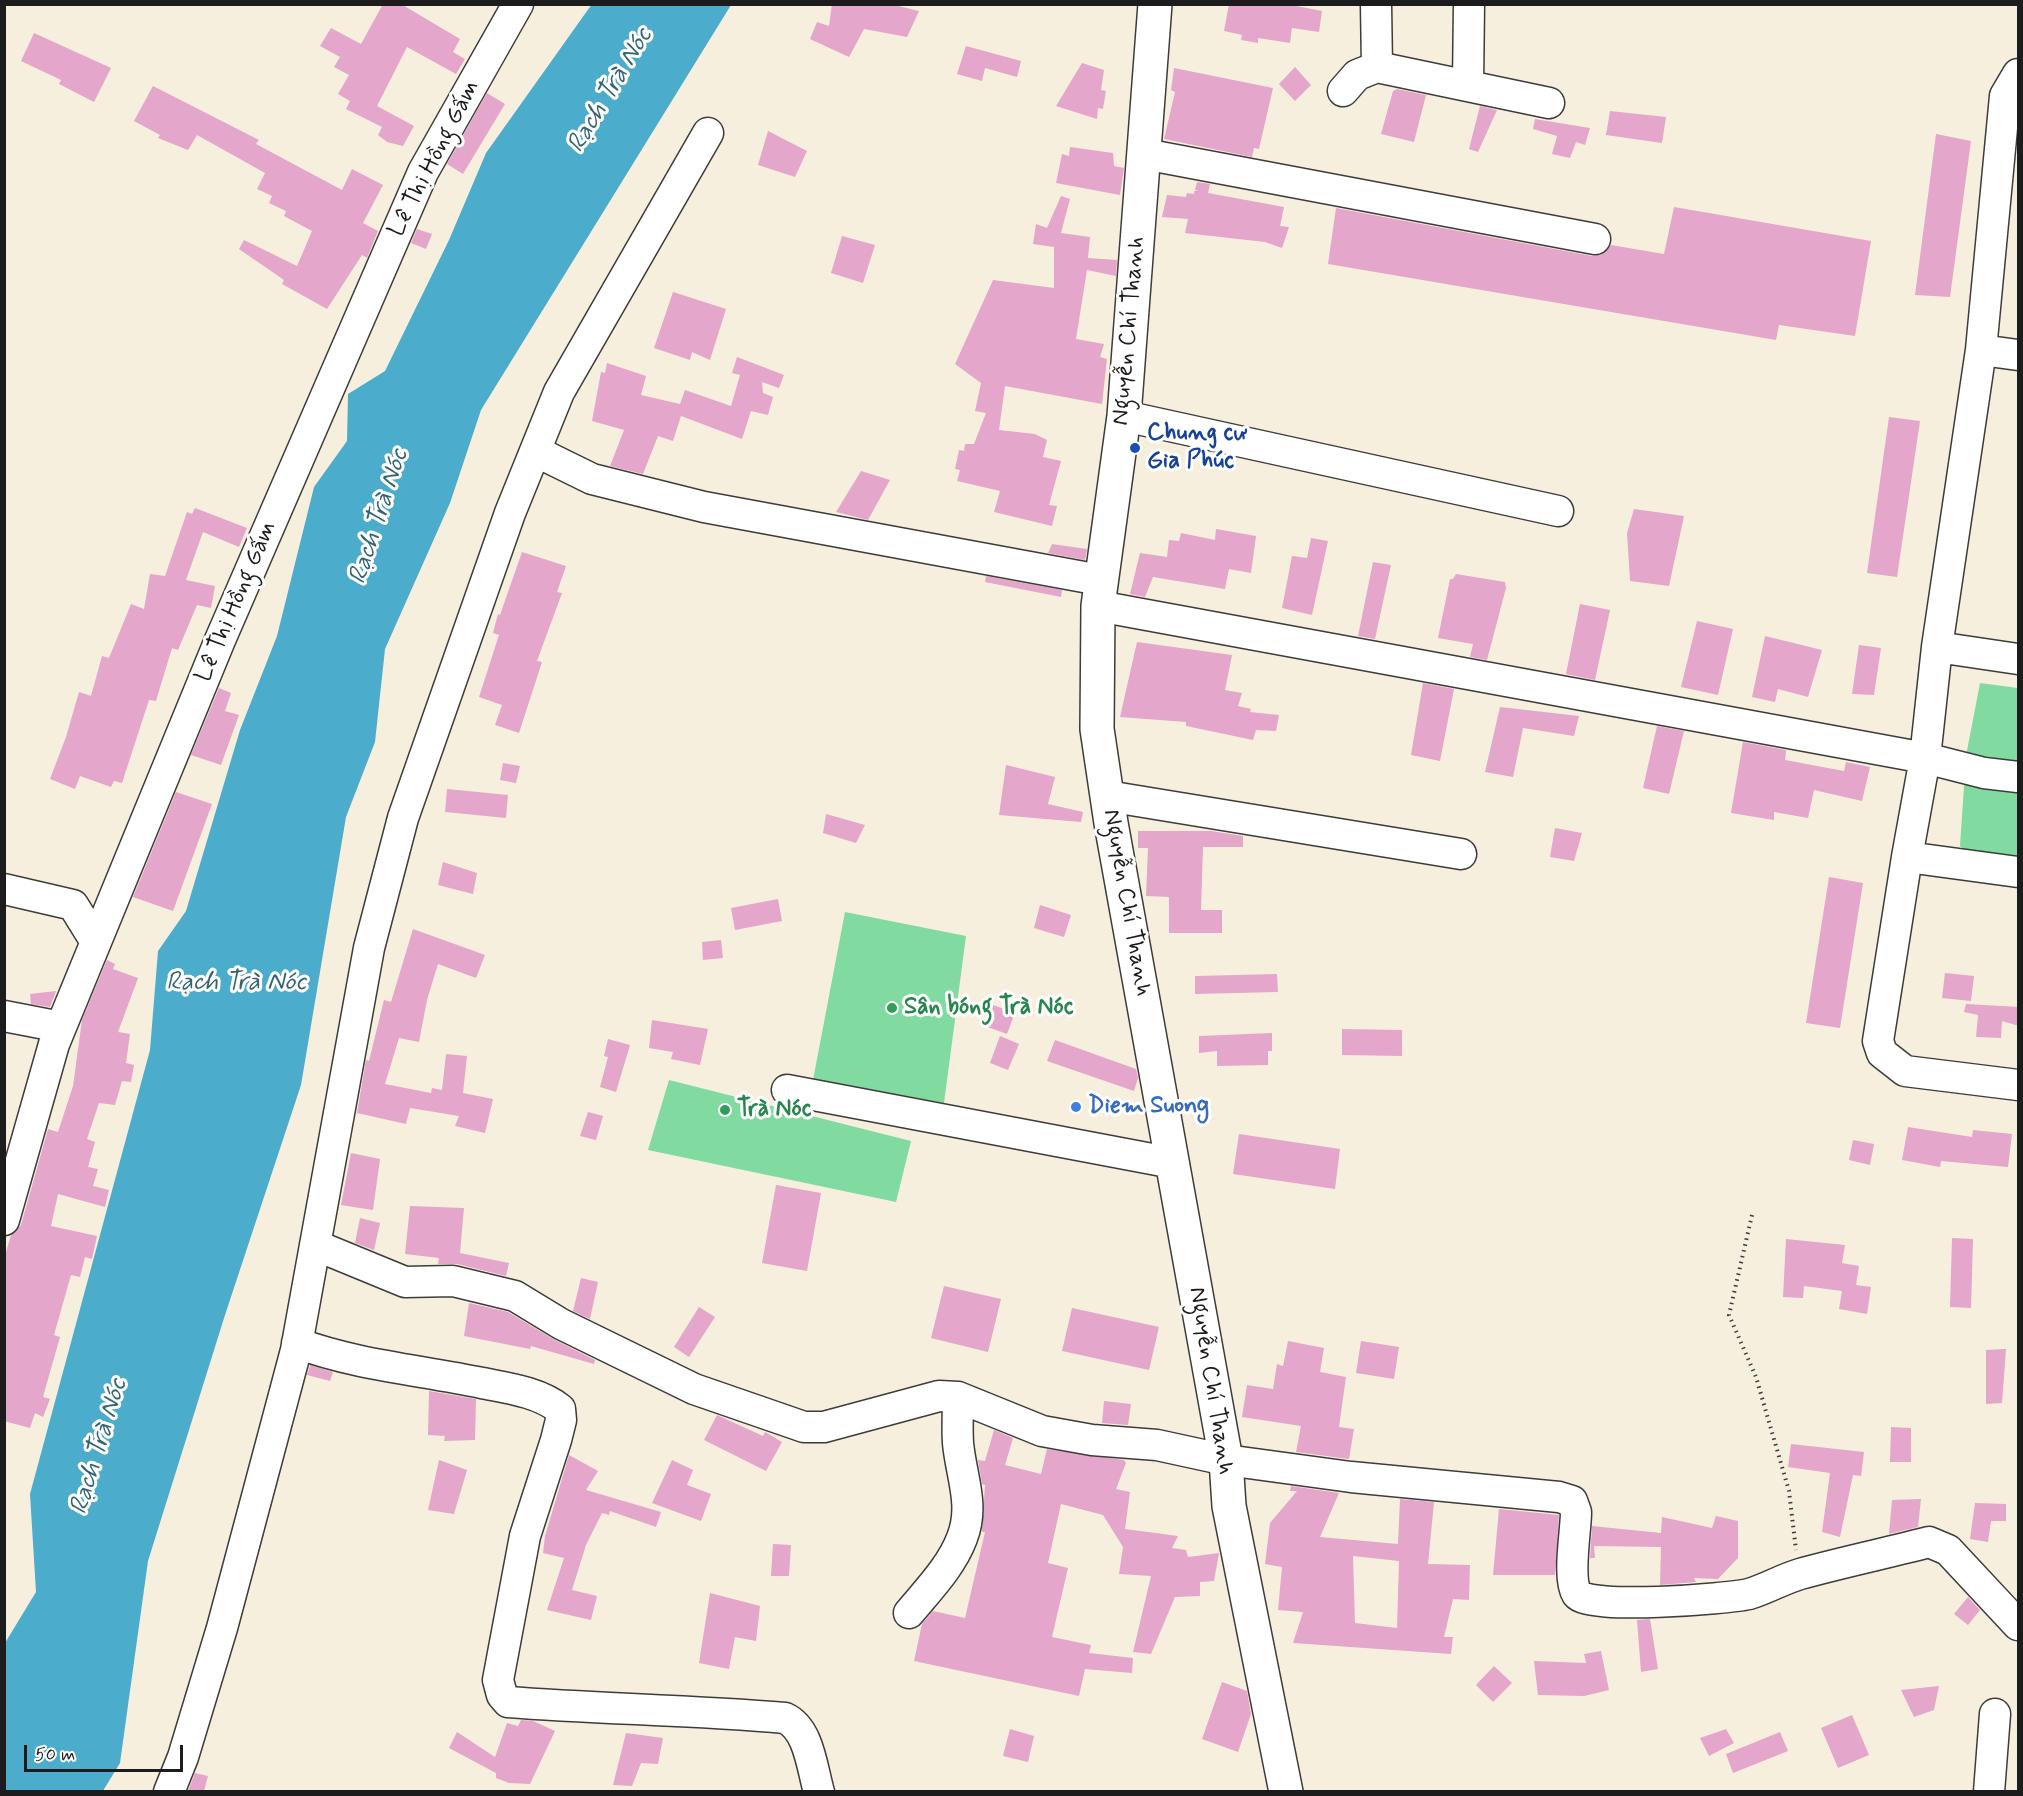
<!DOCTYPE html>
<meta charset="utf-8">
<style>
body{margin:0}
#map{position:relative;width:2023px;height:1796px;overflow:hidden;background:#f6efde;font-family:Mynerve,sans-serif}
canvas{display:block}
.frame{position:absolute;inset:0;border:6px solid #1c1c1c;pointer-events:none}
.scale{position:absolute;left:24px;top:1745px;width:159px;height:27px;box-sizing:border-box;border:3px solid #1c1c1c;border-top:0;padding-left:8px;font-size:18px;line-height:21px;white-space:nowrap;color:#1c1c1c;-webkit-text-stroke:4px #fff;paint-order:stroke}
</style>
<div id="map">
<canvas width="2023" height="1796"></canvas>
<div class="frame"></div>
<div class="scale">50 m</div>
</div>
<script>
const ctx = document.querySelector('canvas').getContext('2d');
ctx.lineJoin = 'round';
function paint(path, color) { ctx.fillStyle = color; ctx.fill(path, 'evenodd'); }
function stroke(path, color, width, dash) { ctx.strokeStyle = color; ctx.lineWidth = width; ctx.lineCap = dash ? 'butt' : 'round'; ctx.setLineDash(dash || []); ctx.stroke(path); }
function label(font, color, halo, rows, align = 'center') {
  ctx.font = font + ' Mynerve,sans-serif'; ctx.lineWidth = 6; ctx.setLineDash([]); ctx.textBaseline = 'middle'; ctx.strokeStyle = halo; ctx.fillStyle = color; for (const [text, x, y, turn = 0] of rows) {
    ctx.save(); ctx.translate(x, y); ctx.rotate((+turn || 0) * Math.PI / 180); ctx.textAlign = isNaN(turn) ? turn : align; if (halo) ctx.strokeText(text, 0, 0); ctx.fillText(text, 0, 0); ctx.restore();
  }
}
const green = new Path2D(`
 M1980,683L2018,688V867L1978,862L1960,846L1966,756Z
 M845,912L966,936L944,1103L813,1080Z
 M669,1080L911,1141L896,1202L648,1150Z`);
const water = new Path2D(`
 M592,4L731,5L481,410L450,503L385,649L375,742L346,817L301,1085L225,1315L148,1561L120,1763L103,1791H5V1643L36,1592L30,1494L150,1050L158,951L186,911L240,730L277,636L314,487L347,441L348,394L385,371L449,240L486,153Z`);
const building = new Path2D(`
 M383,4H401L460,39L453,52L465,59L456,74L407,47L377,106L414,126L403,146L387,142L378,135L382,127L346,109L350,101L338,94L349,75L334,67L340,57L320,46L331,28L361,44Z
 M832,4H890L919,11L907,37L864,29L849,57L810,39L817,22L829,26Z
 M1229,4H1286L1322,11L1319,32L1292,28L1290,43L1258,38V43L1241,40L1242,35L1224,31Z
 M34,33L111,68L94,102L59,84L61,80L21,61Z
 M966,46L1021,61L1017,77L985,68L982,81L957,74Z
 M1082,63L1104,70L1101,90L1106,91L1103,109L1098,108L1097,119L1056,106Z
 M1295,67L1311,85L1295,101L1279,84Z
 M1174,68L1273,88L1259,149L1254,148L1252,157L1164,139L1175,92L1171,90Z
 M153,86L259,140L256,144L342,190L352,169L383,185L363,223L378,231L367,258L362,255L327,309L282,284L284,280L239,249L244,240L297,266L312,231L284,216L286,211L269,203L272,196L257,189L265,173L197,135L188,150L158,138L160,135L134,121Z
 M1397,89L1426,95L1414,142L1381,134L1393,91Z
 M487,93L505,104L463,174L447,164Z
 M1480,106L1497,110L1478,152L1469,149Z
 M1610,111L1666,117L1662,143L1606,135Z
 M1535,119L1590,128L1585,145L1576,142L1570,158L1552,154L1557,136L1533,129Z
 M768,131L807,151L795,177L758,165Z
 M1936,134L1971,141L1950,297L1915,295Z
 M1070,147L1113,153L1114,166L1124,168L1120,195L1056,183L1062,154L1069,156Z
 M1197,182L1210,184L1208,193L1284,207L1280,226L1289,227L1282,248L1265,242L1185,233L1188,219L1162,217L1167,195L1186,197L1187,193L1194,194V191H1198L1195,190Z
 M1061,196L1070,199L1061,233L1090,237L1088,258L1117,260L1116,276L1087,270L1076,339L1104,344L1100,357L1107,359L1102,404L1005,386L999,430L1035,434L1047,440L1043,457L1061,461L1049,505L1057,506L1052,526L994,512L1000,491L957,481L960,470L955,469L959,450L964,451L965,444H974L986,413L975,411L981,383L955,364L993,280L1054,288V247L1033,244L1036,224L1047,228Z
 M1674,207L1871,241L1855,336L1779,325L1776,340L1328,264L1336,208L1592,256L1601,255L1611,245L1664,254Z
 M417,229L432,234L426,249L411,243Z
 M842,236L875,245L863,283L831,273Z
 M673,292L726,309L710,360L692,352L690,360L654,348Z
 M737,357L784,375L779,388L762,382L763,393L773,397L768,415L751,411L742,439L681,416L673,441L658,436L643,474L610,466L624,430L592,421L601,372L605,373L607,363L646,376L641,395L680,404L685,390L731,406L740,375L732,373Z
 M1889,417L1920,421L1897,577L1867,573Z
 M861,471L890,480L868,520L836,512Z
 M195,508L247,528L239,547L203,532L186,580L215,586L211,608L197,605L178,650L172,648L156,701L149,700L122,783L114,781L111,787L80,776L75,789L50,779L66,737L79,692L91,696L102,656L109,658L131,604L144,609L150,574L165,576L187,512L192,514Z
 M1634,509L1684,516L1669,586L1630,581L1627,533Z
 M1216,529L1256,536L1251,573L1229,569L1225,589L1153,577L1145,597L1130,594L1140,553L1167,557L1169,540L1179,541L1181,533L1215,540Z
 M1311,538L1328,541L1312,615L1282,608L1292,556L1307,558Z
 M1052,544L1087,549L1085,560L1048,553Z
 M522,552L566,566L557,592L562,593L537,661L542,662L519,733L495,725L502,705L479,697L499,635L493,633L498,614L500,615Z
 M1373,562L1391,565L1375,639L1358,636Z
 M1456,574L1505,582L1506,588L1487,660L1470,657L1473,644L1438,638L1450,579H1453Z
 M986,576L1062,590L1061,597L985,582Z
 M1580,604L1610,610L1595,680L1566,674Z
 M1697,621L1733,629L1718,695L1681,687Z
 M1765,636L1822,650L1808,697L1778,689L1775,702L1752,697Z
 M1137,642L1232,655L1225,690L1242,693L1238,706L1251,709L1250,712L1279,715L1276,731L1256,730L1253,740L1186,726V722L1120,717Z
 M1859,645L1881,648L1874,695L1852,694Z
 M1423,683L1454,689L1440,761L1411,755Z
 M219,688L231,693L225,711L239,715L221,765L191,755Z
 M1500,707L1579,716L1574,736L1523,728L1513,777L1485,772Z
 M1657,726L1684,731L1669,794L1643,788Z
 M1743,742L1786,750L1785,760L1844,771L1846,762L1870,767L1862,801L1814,790L1808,818L1774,812V820L1731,813Z
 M503,763L520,766L516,783L500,780Z
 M1006,765L1055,777L1048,804L1083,812L1081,822L999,815Z
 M447,789L508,795L506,818L445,812Z
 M176,792L212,804L173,911L133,897Z
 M826,814L865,825L856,843L823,833Z
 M1555,828L1582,833L1574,861L1550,857Z
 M1138,831H1211L1243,836V847H1203L1201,910H1222V933H1169V897L1146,896L1148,848H1138Z
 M443,862L477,873L473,894L438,885Z
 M1829,877L1863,883L1840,1028L1806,1023Z
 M778,899L782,921L735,930L731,908Z
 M1040,905L1071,915L1064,937L1034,928Z
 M413,929L485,955L476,978L438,964L427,1000L419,1042L399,1038L385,1084L431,1093L432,1088L442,1090L446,1054L467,1056L463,1093L493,1099L485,1133L455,1126L459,1116L410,1108L406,1124L357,1113L366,1060L369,1061L384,1000L391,1002Z
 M721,940L723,958L703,960L702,942Z
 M107,960L115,964L113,969L138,978L118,1032L130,1034L126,1063L134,1065L131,1082L122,1081L115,1105L99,1103L87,1139L95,1142L88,1167L98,1169L93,1186L109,1190L105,1207L58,1194L51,1226L97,1236L92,1259L85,1257L80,1277L71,1275L54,1335L60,1337L43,1397L50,1399L43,1417L35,1413L30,1428L4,1421V1259L11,1235L21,1225L48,1129L58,1132L73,1086L82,1020Z
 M1945,973L1974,976L1971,1001L1942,998Z
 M1277,974L1278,992L1195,994V976Z
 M56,991L50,1007L31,1004L30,994Z
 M1966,1004L2019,1007V1026L2002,1021L2001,1038L1976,1037L1978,1015L1964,1012Z
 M993,1005L1015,1013L1007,1034L985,1026Z
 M652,1020L708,1029L700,1065L671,1059L673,1052L649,1048Z
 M1342,1029L1402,1030V1056L1342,1055Z
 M1272,1033V1051H1268V1065L1217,1066V1051L1199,1053V1036Z
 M1000,1036L1019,1044L1008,1070L990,1063Z
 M608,1039L630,1045L616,1092L600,1087L608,1057L604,1056Z
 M1055,1040L1136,1069L1138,1078L1134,1091L1047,1061Z
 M588,1112L603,1116L596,1140L580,1136Z
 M1908,1127L1972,1137L1973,1130L2012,1134L2008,1167L1941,1161L1940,1167L1902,1160Z
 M1239,1134L1340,1149L1335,1189L1233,1174Z
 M1853,1140L1874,1144L1870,1165L1849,1160Z
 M351,1153L380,1159L373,1210L341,1205Z
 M776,1185L821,1193L807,1271L762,1263Z
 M410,1206L464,1208L460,1253L509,1263L506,1276L457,1264H438L439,1258L405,1254Z
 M360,1218L380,1223L374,1250L355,1243Z
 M1952,1238L1973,1239L1971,1308L1950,1307Z
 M1786,1239L1845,1245L1842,1263L1859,1266L1856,1285L1871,1287L1867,1314L1839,1309L1842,1291L1804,1286L1803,1298L1783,1297Z
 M581,1278L598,1282L590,1319L573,1311Z
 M944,1286L1001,1299L988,1352L931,1338Z
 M469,1303L508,1312L553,1339L595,1360L594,1364L531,1346L530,1349L464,1336Z
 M699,1307L715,1317L689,1357L674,1347Z
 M1072,1308L1159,1327L1149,1370L1062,1351Z
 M1288,1341L1324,1348L1320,1372L1346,1377L1339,1427L1354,1429L1349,1459L1296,1452L1301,1426L1242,1417L1247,1385L1273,1389L1277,1364L1283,1366Z
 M1361,1341L1399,1347L1394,1379L1356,1373Z
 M2006,1349L2002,1403L1986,1404V1350Z
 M310,1365L333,1372L330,1381L307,1375Z
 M429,1391L476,1399L475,1440L444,1441L445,1436L428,1435Z
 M1104,1401L1131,1404L1128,1425L1102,1423Z
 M717,1415L763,1436L765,1432L782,1442L766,1471L704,1440Z
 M1891,1427L1911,1428V1462H1890Z
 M994,1430L1013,1438L1005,1465L1041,1474L1047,1449L1124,1460L1126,1463L1116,1489L1130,1492L1125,1529L1178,1536L1172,1548L1186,1550L1188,1557L1219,1553L1214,1581L1200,1582V1596L1175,1597L1151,1654L1133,1652L1151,1576L1119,1574L1123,1547L1103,1515L1061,1504L1048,1563L1068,1568L1052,1637L1091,1645L1089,1653L1133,1658L1132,1673L1085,1669L1079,1696L914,1661L922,1624L933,1611L965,1618L985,1532H982L985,1485L982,1484L978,1460L985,1461Z
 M1791,1444L1864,1452L1861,1476L1853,1475L1840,1537L1822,1532L1830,1473L1788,1467Z
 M569,1455L598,1471L586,1490L661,1512L656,1527L610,1511L609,1515L602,1513L586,1545L572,1590L597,1596L591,1620L547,1610L564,1558L543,1553L545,1536Z
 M439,1460L467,1470L454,1514L428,1510Z
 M672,1460L693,1470L687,1485L711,1494L701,1521L652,1503Z
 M1291,1486L1339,1493L1320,1537L1398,1544L1400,1499L1434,1502L1428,1564L1470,1565L1469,1600L1453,1599L1444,1637H1453L1451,1654L1293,1643L1303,1612L1278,1610L1282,1567L1265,1564L1270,1523L1297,1491H1290ZM1353,1556L1399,1561L1397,1628L1355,1623Z
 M1921,1499L1918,1527L1889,1534L1892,1500Z
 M1975,1503L2006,1504V1521H1991L1988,1542L1970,1539Z
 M1499,1509L1559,1515L1555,1575H1493Z
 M1716,1516L1738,1521V1558L1718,1579L1694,1578L1696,1582L1660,1585L1661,1547L1594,1546L1595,1558H1590L1592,1526L1661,1533L1662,1517L1712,1528Z
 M773,1544L791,1545L789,1576H771Z
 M710,1593L760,1606L756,1641L735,1637L729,1669L699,1663Z
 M1968,1597L1980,1610L1968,1625L1954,1614Z
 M1650,1619L1658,1669L1641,1672L1637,1620Z
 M1601,1651L1609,1690L1584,1696L1538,1695L1534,1661L1586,1663L1584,1654Z
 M1494,1666L1512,1683L1493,1702L1476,1685Z
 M1222,1682L1247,1691L1251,1714L1238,1752L1202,1739Z
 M1939,1686L1934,1710L1914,1717L1901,1690Z
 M1852,1715L1869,1755L1838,1768L1821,1728Z
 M521,1720L533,1721L555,1731L530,1784L509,1783L496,1778V1773L449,1748L457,1732L495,1757L507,1723L518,1726Z
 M1010,1729L1034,1736L1028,1762L1003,1756Z
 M1726,1729L1734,1743L1709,1756L1700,1738Z
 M1780,1732L1788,1751L1733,1773L1726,1754Z
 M626,1733L663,1738L658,1764L641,1763L632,1786L613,1785Z
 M195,1773L208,1776L204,1791H188Z`);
const path = new Path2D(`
 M1752,1215L1729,1315L1756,1377L1789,1491L1796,1550`);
const minor = new Path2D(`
 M1376,4L1377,67
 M1468,85L1469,4
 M1343,91L1357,75L1377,67L1549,103
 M1144,154L1595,239
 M1981,350L2018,355
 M1124,416L1558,511
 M535,451L592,479L704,507L1100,580
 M1098,606L1925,758L1937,647L1981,350L2005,96L2018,74
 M1937,647L2018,659
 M2018,777L1984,773L1925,758L1907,857L1878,1041L1882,1053L1905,1071L2018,1085
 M1107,796L1461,854
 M1907,857L2018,872
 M4,889L73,905L96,942
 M4,1016L61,1027
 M787,1090L1173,1163
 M4,1220L54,1044L220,640L423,172L518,4
 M315,1245L405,1282L453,1281L515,1296L561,1324L694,1389L804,1427H824L939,1396L958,1397L1042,1431L1092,1440L1157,1445L1226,1460L1351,1477L1559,1497L1572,1501L1576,1512C1576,1531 1567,1578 1577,1594C1589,1610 1726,1599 1749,1594C1766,1589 1783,1579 1800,1574C1843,1562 1887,1553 1929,1542L1948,1550L2018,1625
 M297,1343C356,1365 420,1370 482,1383C507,1388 539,1392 560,1409L561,1420L556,1440L525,1536L498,1680L502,1695L508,1702C600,1709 693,1710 785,1718C809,1729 812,1768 819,1792
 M909,1613C928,1590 951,1567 962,1538C975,1505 961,1476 958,1443C957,1428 958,1413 958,1397
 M169,1792L183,1757L222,1628L296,1350L369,948L403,818L510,513L559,392L708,133
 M1989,1792L1995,1714`);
const major = new Path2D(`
 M1155,4L1124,416L1098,606L1097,729L1111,823L1226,1460L1229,1506L1286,1792`);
const markers = [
 [1135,448,6,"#1a4fb4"],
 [892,1008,6,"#2e9e5b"],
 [1076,1107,6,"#3f7fe0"],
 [725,1110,6,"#2e9e5b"]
];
const streetNames = [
 ["Lê Thị Hồng Gấm",435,159,-63],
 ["Nguyễn Chí Thanh",1130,331,-85],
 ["Lê Thị Hồng Gấm",237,602,-67],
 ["Nguyễn Chí Thanh",1126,903,80],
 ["Nguyễn Chí Thanh",1210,1381,81]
];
const transitNames = [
 ["Chung cư",1147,434],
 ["Gia Phúc",1147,462]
];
const leisureNames = [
 ["Sân bóng Trà Nóc",904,1008],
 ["Trà Nóc",737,1110]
];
const shopNames = [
 ["Diem Suong",1088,1107]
];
const waterNames = [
 ["Rạch Trà Nóc",611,91,-59],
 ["Rạch Trà Nóc",380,517,-72],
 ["Rạch Trà Nóc",236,984],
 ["Rạch Trà Nóc",100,1447,-73]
];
paint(green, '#81daa0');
paint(water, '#4caccb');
paint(building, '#e4a6ca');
stroke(minor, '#3d3c39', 33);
stroke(major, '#3d3c39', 36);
stroke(path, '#3d3c39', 4, [1.5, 4.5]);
stroke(minor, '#fff', 30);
stroke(major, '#fff', 33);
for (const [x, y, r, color] of markers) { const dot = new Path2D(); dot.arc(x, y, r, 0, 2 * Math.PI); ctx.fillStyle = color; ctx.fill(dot); stroke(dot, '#fff', 2); }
label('24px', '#1c1c1c', '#fff', streetNames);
label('bold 24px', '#164399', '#fff', transitNames, 'left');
label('bold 24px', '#27864d', '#fff', leisureNames, 'left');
label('bold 24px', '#366cbe', '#fff', shopNames, 'left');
label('italic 26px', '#346474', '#fff', waterNames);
</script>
